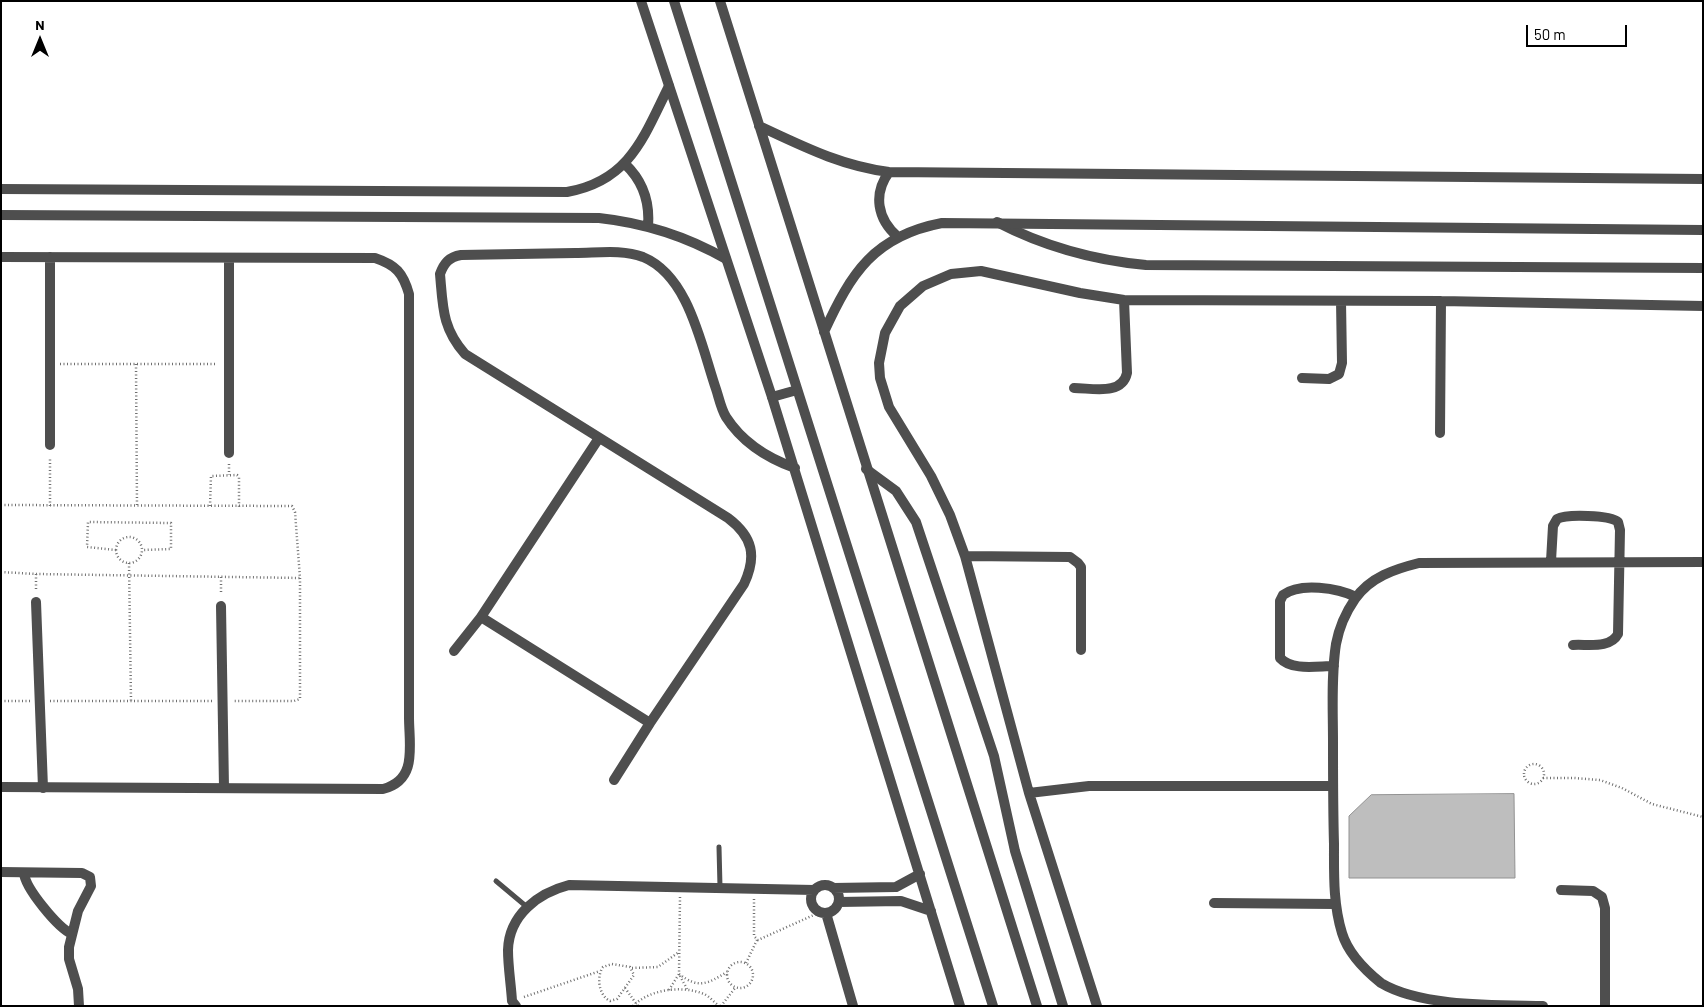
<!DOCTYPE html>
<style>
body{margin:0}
#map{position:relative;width:1704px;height:1007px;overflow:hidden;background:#fff;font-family:Barlow,sans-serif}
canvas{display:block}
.frame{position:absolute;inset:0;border:2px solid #000;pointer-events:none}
.north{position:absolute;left:15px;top:15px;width:50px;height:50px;-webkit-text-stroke:4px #fff;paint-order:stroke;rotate:0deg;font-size:14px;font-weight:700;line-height:20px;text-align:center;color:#000}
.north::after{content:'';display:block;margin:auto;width:18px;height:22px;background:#000;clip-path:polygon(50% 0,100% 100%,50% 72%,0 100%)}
.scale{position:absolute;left:1526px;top:25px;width:101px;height:22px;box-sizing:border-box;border:2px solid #000;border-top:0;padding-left:6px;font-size:15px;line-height:18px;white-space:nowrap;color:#000;-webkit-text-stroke:4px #fff;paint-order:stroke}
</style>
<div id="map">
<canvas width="1704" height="1007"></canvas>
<div class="frame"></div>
<div class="north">N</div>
<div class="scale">50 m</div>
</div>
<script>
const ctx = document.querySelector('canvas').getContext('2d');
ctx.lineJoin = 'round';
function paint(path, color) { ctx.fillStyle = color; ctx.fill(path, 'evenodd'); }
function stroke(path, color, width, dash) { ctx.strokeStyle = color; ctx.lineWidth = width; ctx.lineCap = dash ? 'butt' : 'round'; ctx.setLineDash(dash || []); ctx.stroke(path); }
const building = new Path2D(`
 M1514,794L1515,878H1349V816L1371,795Z`);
const path = new Path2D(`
 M60,364H217
 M136,364L137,506
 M229,464V475
 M1,505L292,506L295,512L300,578V699L294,701H233
 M50,506V457
 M210,506L211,476L237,475L239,477V507
 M116 550a13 13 0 1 1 26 0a13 13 0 1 1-26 0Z
 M116,550L87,547L88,522L171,523V549L143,550
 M129,563L131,701
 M1,572L36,574L300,578
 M36,574V590
 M221,577V594
 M1,701H30
 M50,701H212
 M1524 774a10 10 0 1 1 20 0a10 10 0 1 1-20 0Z
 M1543,778H1574L1600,780L1622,788L1652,804L1703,817
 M680,897L679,974C699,989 707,984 727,972
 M754,899V936L758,940L816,914
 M727 975a13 13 0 1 1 26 0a13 13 0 1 1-26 0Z
 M746,963L757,940
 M612,964L630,967L634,975L617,999L610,1001C599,996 596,977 603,967Z
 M632,968L658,967L679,952
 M625,988L638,1006
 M669,990L679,974L687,989
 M524,997L600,971
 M633,1006C650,989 682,985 704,994C709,996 714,1002 719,1006
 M721,1006L735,988`);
const service = new Path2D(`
 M719,847L720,887
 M496,881L527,907`);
const minor = new Path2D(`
 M641,1L772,397L960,1006
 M997,222C1045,247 1092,260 1146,265L1703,268
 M1,257L375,258C396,265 403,273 409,294V717C409,746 418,780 383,789L1,787
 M50,257V445
 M229,258V453
 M1302,378L1329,379L1339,374L1342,363L1341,301
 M1074,388C1092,388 1122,396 1127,373L1124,300
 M1440,433L1441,301
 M866,469L896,491L916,522L994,756L1015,851L1063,1006
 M965,556L1070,557L1078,563L1081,567V650
 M1551,561L1553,526L1557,519C1566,514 1610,515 1618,522L1620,530L1618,634C1610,649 1588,644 1573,645
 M36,602L43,788
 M221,606L224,788
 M481,617L650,723
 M454,651L481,617L599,438
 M1334,666C1317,666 1292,671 1280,658V601L1283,595C1300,582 1338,588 1356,597
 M614,780L650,723L744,584C757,556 753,537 728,518L465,354C442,328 443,307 440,274C444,263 449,257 461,255C499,254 537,254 575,253C597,253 622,249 643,257C689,276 701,345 716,389C719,398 721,409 726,417C742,442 767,458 795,468
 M1029,793L1089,786H1332
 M1,872L82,873L90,877L91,886L78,911L69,947V959L78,989L79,1006
 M24,873C25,888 58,928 72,934
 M811 899a14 14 0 1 1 28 0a14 14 0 1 1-28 0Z
 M833,888L896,887L920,874
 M1561,890L1593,891L1602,897L1605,908V1006
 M839,902L901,901L931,911
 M1214,903L1335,904
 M826,913L853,1006
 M516,1006L512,1001C511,984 508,967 508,950C509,915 538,893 569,885L814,890
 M1097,1006L1029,793L965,556L950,515L931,476L889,407L880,378L879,363L885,333L900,306L923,286L951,274L981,271L1080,293L1124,300L1441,301L1703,306
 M1543,1006C1495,1005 1421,1007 1381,983C1366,971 1348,953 1342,933C1333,904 1334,874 1334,844C1333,810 1333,776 1333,742C1333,710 1331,676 1336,644C1339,628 1346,612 1355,599C1370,577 1395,569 1419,563L1703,562`);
const tertiary = new Path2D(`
 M674,1L993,1006
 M720,1L1037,1006
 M759,126C802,146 841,166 889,172L1703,179
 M625,164C643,181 650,201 648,226
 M889,172C873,194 877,219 898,237
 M1,189L567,192C630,181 644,136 669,86
 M1,215L599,218C645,223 686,236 726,259
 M824,332C851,273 874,236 942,223L1703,230
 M772,397L797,390`);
paint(building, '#bebebe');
stroke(building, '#929292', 1);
stroke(path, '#707070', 2.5, [1, 2.5]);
stroke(service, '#4e4e4e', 5);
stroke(minor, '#4e4e4e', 10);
stroke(tertiary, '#4e4e4e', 10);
</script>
